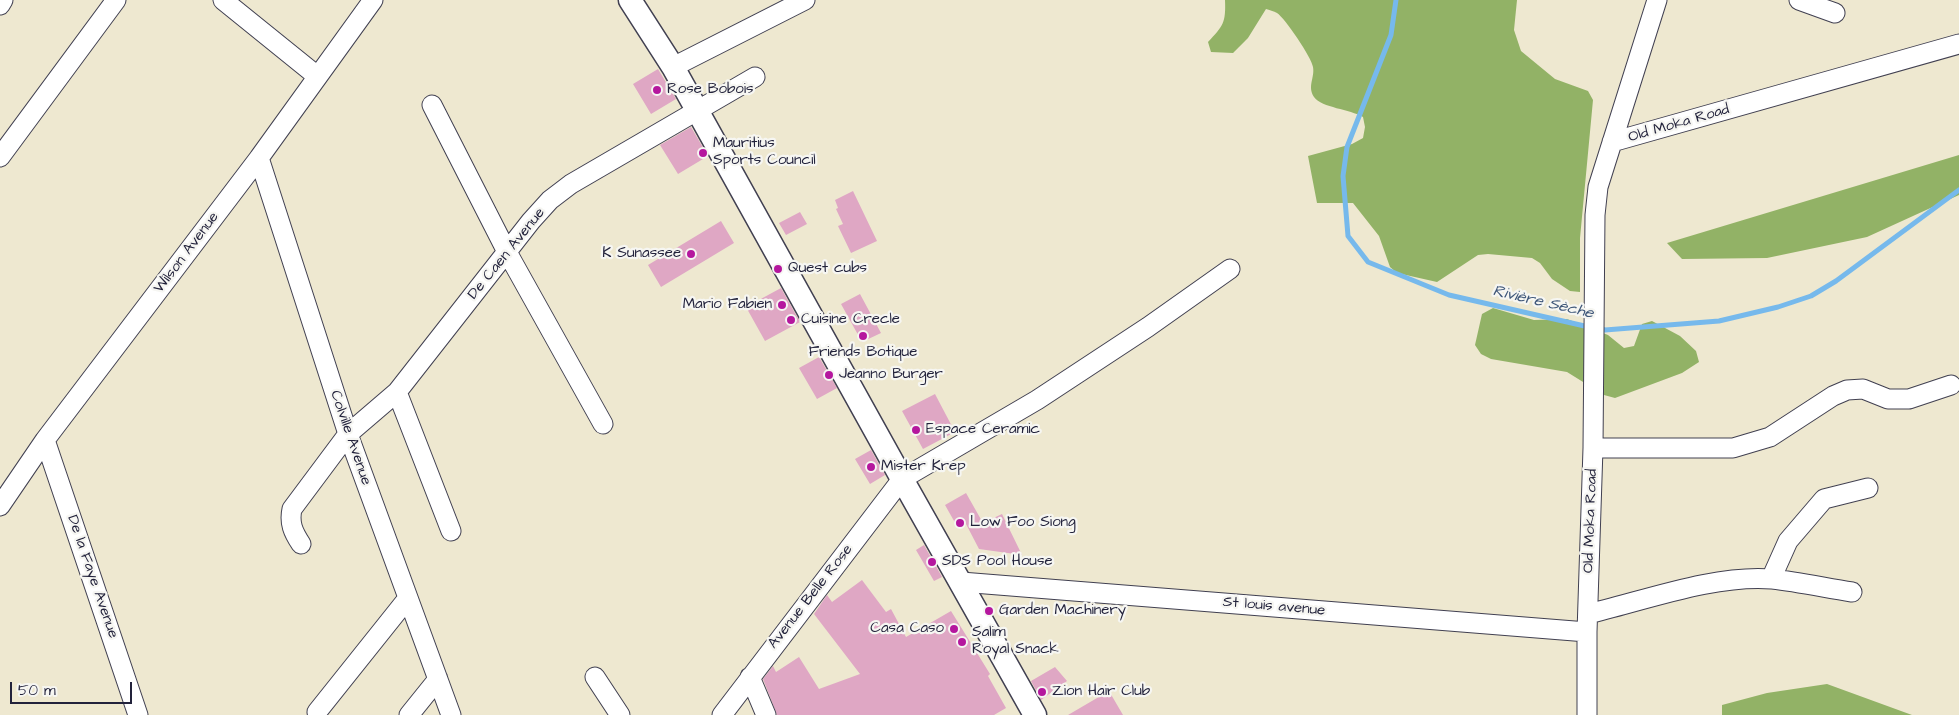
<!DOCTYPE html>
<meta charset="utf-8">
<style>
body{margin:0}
#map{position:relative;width:1959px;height:715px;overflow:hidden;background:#eee8d0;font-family:"Architects Daughter",sans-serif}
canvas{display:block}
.scale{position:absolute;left:10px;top:682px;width:122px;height:22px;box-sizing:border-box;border:2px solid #22223b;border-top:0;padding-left:6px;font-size:15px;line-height:18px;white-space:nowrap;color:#22223b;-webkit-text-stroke:4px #f6f6f2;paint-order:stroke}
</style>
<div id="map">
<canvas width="1959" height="715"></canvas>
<div class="scale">50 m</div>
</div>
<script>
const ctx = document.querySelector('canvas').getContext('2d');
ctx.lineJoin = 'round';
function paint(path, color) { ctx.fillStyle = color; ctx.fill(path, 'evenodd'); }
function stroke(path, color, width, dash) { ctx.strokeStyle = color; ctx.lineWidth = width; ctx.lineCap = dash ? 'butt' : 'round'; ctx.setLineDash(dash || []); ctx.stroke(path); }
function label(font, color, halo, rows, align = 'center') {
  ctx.font = font + ' "Architects Daughter",sans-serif'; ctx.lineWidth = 4.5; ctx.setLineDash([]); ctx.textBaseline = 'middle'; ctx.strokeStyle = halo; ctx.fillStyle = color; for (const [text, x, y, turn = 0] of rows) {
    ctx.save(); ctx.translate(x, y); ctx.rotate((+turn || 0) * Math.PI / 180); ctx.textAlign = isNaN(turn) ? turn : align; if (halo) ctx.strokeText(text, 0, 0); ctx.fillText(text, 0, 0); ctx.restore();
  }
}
const forest = new Path2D(`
 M1225,0H1517L1514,30L1521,51L1555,79L1588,91L1593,100L1580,238V292L1570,291L1552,279L1540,263L1532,258L1488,254L1478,255L1437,282L1397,273L1390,267L1379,236L1353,203H1317L1308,156L1352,144L1363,138L1365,127L1363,117C1350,109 1322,108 1314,97C1307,86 1315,78 1313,67C1312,58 1285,18 1277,13C1274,11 1269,10 1266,9L1248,38L1233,53L1211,52L1208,42C1223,26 1226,23 1225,0Z
 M1959,155V195L1867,237L1767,258L1682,259L1667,243Z
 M1493,308L1534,320L1567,319L1608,335L1624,348L1634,346L1642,324L1652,321L1680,336L1696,351L1699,362L1682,373L1615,398L1604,395L1567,372L1491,359L1481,354L1475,345L1482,314Z
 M1827,684L1912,715H1722V705L1767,693Z`);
const stream = new Path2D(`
 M1396,0L1391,35L1347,147L1343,176L1348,236L1368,262L1449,295L1589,327
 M1598,328L1605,330L1719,321L1778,307L1811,296L1836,281L1959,190`);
const building = new Path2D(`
 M658,69L676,99L651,114L633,84Z
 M691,127L708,156L678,174L660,145Z
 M853,191L877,241L851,253L838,226L843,224L836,209L838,208L835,200Z
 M800,212L807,224L786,235L779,223Z
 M721,221L734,243L661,287L648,265Z
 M781,288L800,322L765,341L746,307Z
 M860,294L881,333L862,342L841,304Z
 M819,357L837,388L817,399L799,368Z
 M935,394L955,432L923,449L902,411Z
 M871,450L885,475L870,484L855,459Z
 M966,493L983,523L1002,514L1022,555L979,549L966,524L958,528L945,505Z
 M924,545L942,577L934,581L916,550Z
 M862,580L886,612L891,609L906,637L951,611L990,674L988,676L1006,708L994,715H777L763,679L773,666L776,672L799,657L819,689L860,674L814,614L827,595L832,602Z
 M1055,667L1067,681L1041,700L1031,681Z
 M1109,691L1123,715H1068Z`);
const minor = new Path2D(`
 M223,0L317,76
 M1799,0L1835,13
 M0,5L3,0
 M673,67L805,0
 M432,105L507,252L603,424
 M1612,142L1959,44
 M0,157L116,0
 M259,158L348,434L451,715
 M397,392L451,531
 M45,440L138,715
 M1593,448H1733L1770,437L1833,396L1847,390L1863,389L1888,399H1909L1951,385
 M0,506L45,440L259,158L373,0
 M301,544C293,532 289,523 292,509L348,434L397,392L531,221L550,200L571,184L755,77
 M1771,579L1788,541L1824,499L1868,488
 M961,582L1587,632
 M1588,614C1643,601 1716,574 1772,579C1799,582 1826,588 1852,592
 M595,677L620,715
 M750,677L766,715
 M317,712L408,598
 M409,715L438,679
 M722,715L902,479L1037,400L1148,327L1230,269
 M1587,715V632L1593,448L1595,215L1598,187L1657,0`);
const major = new Path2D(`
 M630,0L673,67L902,479L1035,715`);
const markers = [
 [657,90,5,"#b5179e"],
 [703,153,5,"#b5179e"],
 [691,254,5,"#b5179e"],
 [778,269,5,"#b5179e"],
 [782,305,5,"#b5179e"],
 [791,320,5,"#b5179e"],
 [863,336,5,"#b5179e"],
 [829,375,5,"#b5179e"],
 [916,430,5,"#b5179e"],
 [871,467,5,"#b5179e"],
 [960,523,5,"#b5179e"],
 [932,562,5,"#b5179e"],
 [989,611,5,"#b5179e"],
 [954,629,5,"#b5179e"],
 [962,642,5,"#b5179e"],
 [1042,692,5,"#b5179e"]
];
const poiNames = [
 ["Rose Bobois",667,90],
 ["Mauritius",713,144],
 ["Sports Council",713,161],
 ["K Sunassee",681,254,"right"],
 ["Quest cubs",788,269],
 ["Mario Fabien",772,305,"right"],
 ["Cuisine Crecle",801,320],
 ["Friends Botique",863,353,"center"],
 ["Jeanno Burger",839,375],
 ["Espace Ceramic",926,430],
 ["Mister Krep",881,467],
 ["Low Foo Siong",970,523],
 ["SDS Pool House",942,562],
 ["Garden Machinery",999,611],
 ["Casa Caso",944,629,"right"],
 ["Salim",972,633],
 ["Royal Snack",972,650],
 ["Zion Hair Club",1052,692]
];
const streetNames = [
 ["Old Moka Road",1679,124,-16],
 ["Wilson Avenue",187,253,-53],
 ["De Caen Avenue",507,254,-51],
 ["Colville Avenue",350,438,71],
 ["Old Moka Road",1591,521,-88],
 ["De la Faye Avenue",92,577,71],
 ["Avenue Belle Rose",811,597,-52],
 ["St louis avenue",1274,607,5]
];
const waterNames = [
 ["Rivière Sèche",1543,303,13]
];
paint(forest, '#92b266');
stroke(stream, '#76b9ec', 5);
paint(building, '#dfa7c4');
stroke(minor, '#414051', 21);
stroke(major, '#414051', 25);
stroke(minor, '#fff', 19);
stroke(major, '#fff', 22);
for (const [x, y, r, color] of markers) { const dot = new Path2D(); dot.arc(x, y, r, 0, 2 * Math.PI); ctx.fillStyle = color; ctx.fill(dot); stroke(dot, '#f6f6f2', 2); }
label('15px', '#22223b', '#f6f6f2', poiNames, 'left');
label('15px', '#22223b', '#f6f6f2', streetNames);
label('italic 16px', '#3f5779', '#f6f6f2', waterNames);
</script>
